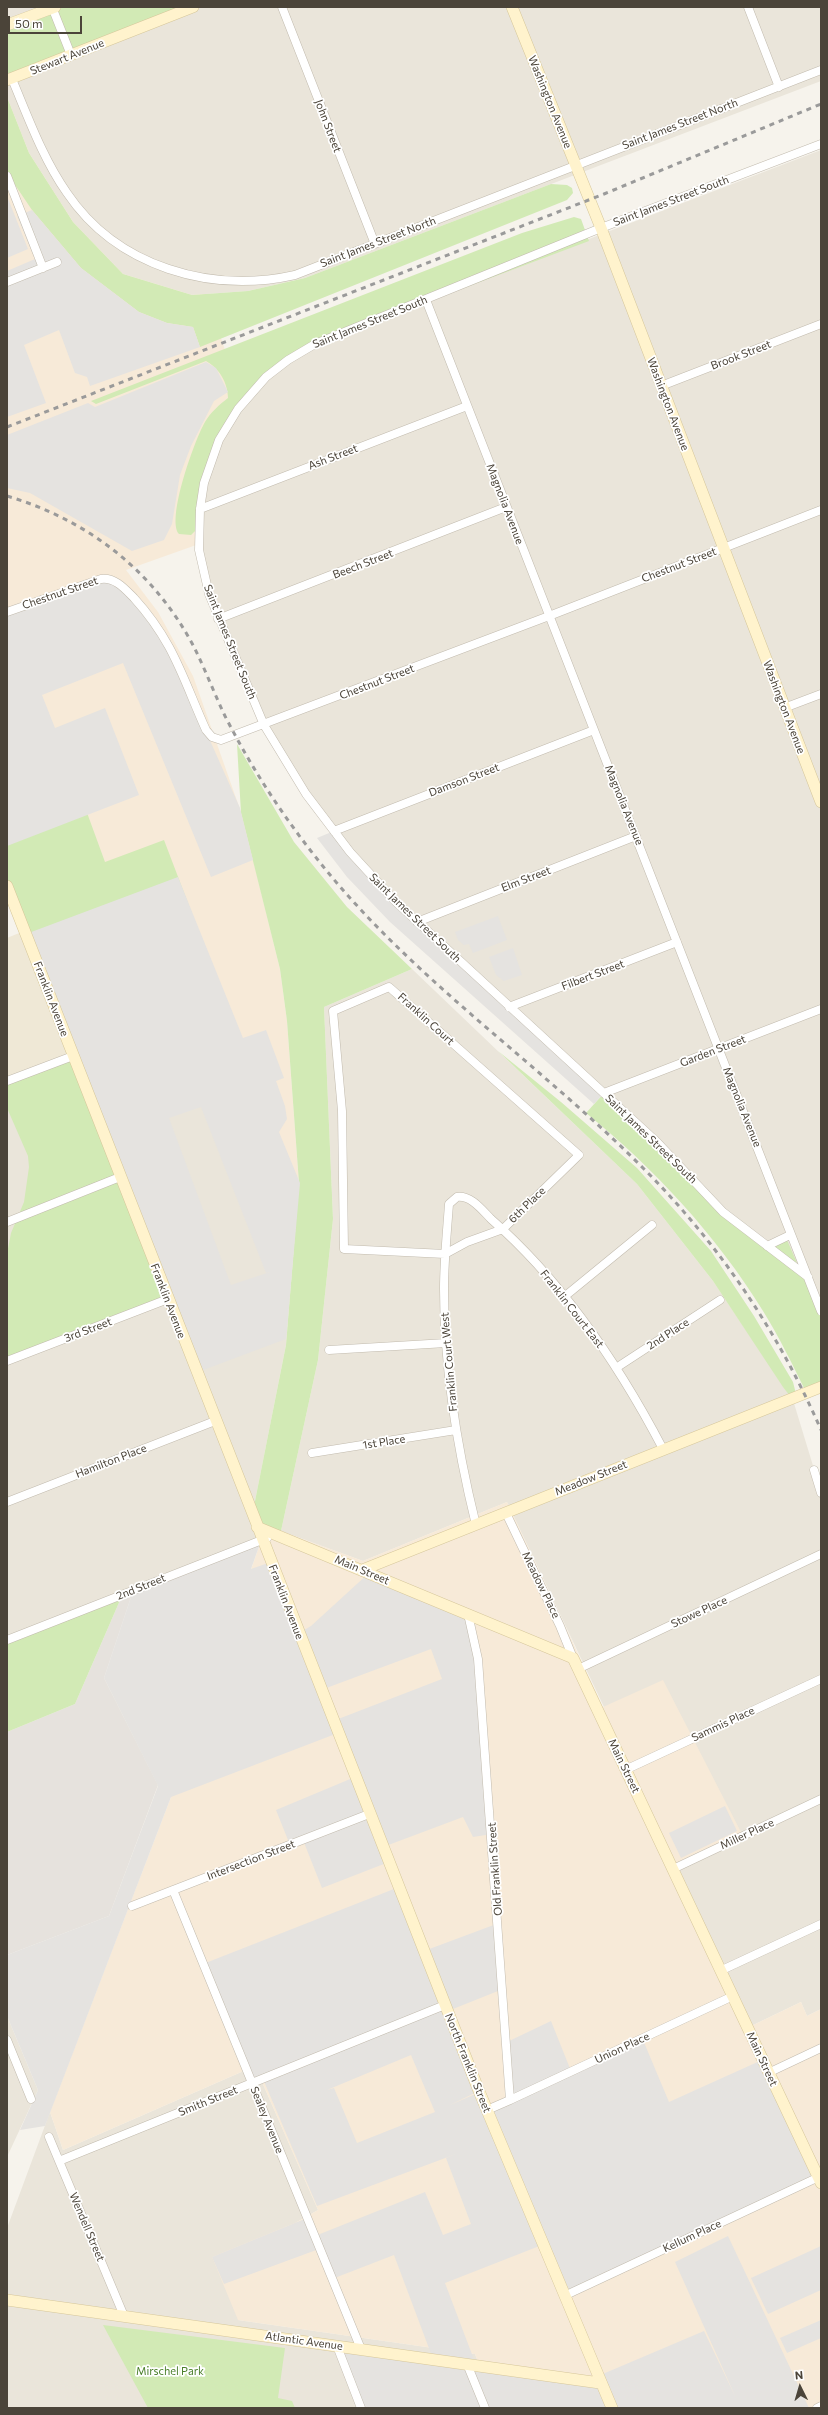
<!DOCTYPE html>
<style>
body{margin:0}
#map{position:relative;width:828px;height:2415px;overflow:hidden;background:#f6f3ec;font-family:Commissioner,sans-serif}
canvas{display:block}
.frame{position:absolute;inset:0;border:8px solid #4b4439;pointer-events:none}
.north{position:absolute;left:780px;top:2367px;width:40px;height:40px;-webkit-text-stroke:3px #fff;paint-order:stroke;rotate:355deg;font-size:11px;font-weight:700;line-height:16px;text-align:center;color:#4b4439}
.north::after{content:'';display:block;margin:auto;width:14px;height:18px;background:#4b4439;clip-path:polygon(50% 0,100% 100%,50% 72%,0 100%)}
.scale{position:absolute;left:8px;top:16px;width:74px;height:18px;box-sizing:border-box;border:2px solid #4b4439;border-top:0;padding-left:5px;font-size:12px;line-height:14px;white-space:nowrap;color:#4b4439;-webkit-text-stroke:3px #fff;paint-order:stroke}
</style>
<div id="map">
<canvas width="828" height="2415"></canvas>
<div class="frame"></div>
<div class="north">N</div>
<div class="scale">50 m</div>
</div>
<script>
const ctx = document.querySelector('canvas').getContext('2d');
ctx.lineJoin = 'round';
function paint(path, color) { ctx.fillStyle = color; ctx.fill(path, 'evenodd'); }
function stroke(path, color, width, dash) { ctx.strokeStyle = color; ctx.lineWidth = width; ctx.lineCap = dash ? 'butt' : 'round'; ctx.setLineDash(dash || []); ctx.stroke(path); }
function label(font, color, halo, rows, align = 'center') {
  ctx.font = font + ' Commissioner,sans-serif'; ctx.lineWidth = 3.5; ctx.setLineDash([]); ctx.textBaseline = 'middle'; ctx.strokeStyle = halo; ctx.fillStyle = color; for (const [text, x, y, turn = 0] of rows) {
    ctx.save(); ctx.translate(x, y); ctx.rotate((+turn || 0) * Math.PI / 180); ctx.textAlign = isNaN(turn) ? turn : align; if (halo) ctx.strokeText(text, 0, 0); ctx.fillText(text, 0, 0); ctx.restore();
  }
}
const residential = new Path2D(`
 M7,7H821V81L305,278L248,291L192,295L123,274L73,222L29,153L7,97Z
 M821,150V1311L743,1227L417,922L334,831L264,725L201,568L200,509L218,443L266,377L315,344Z
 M412,969L637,1184L713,1281L793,1400L821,1492V2009L807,2016L801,2002L747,2028L604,1707L507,1502L363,1561L281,1531L318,1360L333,1219L324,1007Z
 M236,1021L299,1183L286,1345L253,1511L265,1539L7,1642V1078Z
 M7,2016L38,2090L7,2157Z
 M255,2066L318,2210L297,2222L238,2320L475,2354L496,2408H7V2228L50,2112L63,2150Z`);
const commercial = new Path2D(`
 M7,97L29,153L73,222L123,274L192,295L206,294L243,403L225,429L203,489L199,544L126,570L158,612L193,676L242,815L280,969L287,1021L299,1183L7,888Z
 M507,1502L603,1707L663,1680L743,1836L673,1869L747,2028L801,2002L807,2016L821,2009V2408H496L475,2354L238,2320L212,2257L297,2222L318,2210L255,2066L63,2150L50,2112L171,1797L261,1541L281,1531L363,1561Z`);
const industrial = new Path2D(`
 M132,1594L104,1678L158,1785L109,1916L7,1955V1732L75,1704L121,1598Z`);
const education = new Path2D(`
 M24,931L73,1052L7,1078V938Z`);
const green = new Path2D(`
 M49,7H196L7,81V23Z
 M7,97L29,153L73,222L123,274L192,295L248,291L305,278L551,184L567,185L572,188L573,193L567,200L200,347L193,327L167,323L139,312L81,268L32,210L7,173Z
 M574,217L581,219L589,241L315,344L297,354L243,403L212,460L198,528L191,535L179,534C166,519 195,439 205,422C210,413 220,404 228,398C228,383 219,368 206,361L96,404L91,401L522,233Z
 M237,744L294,842L347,907L412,969L324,1007L333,1219L318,1360L281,1531L265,1539L253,1511L286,1345L299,1183L287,1021L280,969L241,813Z
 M7,808L86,810L105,862L164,840L231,1016L26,934L7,886Z
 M498,1051L561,1102L637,1168L711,1251L754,1316L793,1382L797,1398L793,1400L783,1387L713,1281L637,1184Z
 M73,1052L169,1297L7,1360V1254L11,1233L24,1202L29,1167L28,1156L7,1108V1078Z
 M604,1093L723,1212L800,1270L821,1311V1389L807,1394C793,1366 780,1338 763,1311C717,1236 654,1168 586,1113Z
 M787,1240L797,1263L772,1247Z
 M121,1598L75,1704L7,1732V1642Z
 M103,2325L285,2348L278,2398L292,2401L295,2408H148Z`);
const parking = new Path2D(`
 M7,196L28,249L7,258Z
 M32,210L81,268L139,312L167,323L193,327L200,347L90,386L87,377L75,373L59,330L24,345L46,403L7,417V271L35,259L17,216Z
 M206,362L216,368L228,392L214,401L191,446L180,475L172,524L164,540L132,551L30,493L7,488V435L88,403L95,407Z
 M101,579L130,594L164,637L240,808L253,860L211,877L123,663L42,695L55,728L105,708L139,795L7,846V612Z
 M334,831L371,876L604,1093L594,1104L390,922L347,877L317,838Z
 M178,877L243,1038L266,1030L284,1078L276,1081L285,1106L287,1119L279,1132L300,1183L286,1339L198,1372L26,934ZM201,1107L266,1273L270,1272L231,1285L169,1118Z
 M498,916L507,940L473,953L469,944L464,945L458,940L455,932Z
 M513,948L522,975L504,981L496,975L489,957Z
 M261,1541L251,1569L271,1562L299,1633L311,1626L369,1573L468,1614L478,1665L492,1834L473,1837L463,1817L383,1847L389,1862L322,1888L303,1840L290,1845L276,1810L355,1777L338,1733L171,1797L45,2126L20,2130L38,2090L7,2016V1955L109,1916L158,1786L104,1678L132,1594ZM431,1649L442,1679L333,1721L321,1690Z
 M725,1806L737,1831L681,1858L669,1833Z
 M399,1887L424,1951L499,1923L503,1989L448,2011L479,2091L450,2105L480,2092L487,2109L510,2099L507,2042L551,2021L571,2071L643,2040L669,2102L762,2060L819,2178L564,2296L542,2245L445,2283L476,2365L600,2383L598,2376L704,2331L736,2398L675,2262L728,2236L809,2408H363L337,2346L433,2359L394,2255L332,2279L319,2249L224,2284L212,2257L307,2218L315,2236L425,2192L443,2235L471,2224L446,2158L456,2154L317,2206L263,2079L252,2083L203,1964ZM411,2055L435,2112L357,2143L334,2088L327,2090Z
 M821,2246V2290L768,2314L751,2278Z
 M821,2320V2338L787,2353L780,2338Z`);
const street = new Path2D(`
 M52,7L71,55
 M282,7L375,244
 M748,7L779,87
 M12,79C28,117 43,159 67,193C117,267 211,294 295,275L821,70
 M7,176L43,268
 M7,282L57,262
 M426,300L821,1311
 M661,386L821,324
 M200,509L467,406
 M7,612L101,579C115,577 125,589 134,598C174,642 183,679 206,730L212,737L221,740L549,616L821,510
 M218,619L506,507
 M784,708L821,694
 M334,831L594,730
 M417,922L636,836
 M389,987L579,1155L503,1229L467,1242L445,1254L344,1249L342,1111L333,1011Z
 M509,1007L677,942
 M7,1081L73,1056
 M604,1093L821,1009
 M7,1222L120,1177
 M767,1246L790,1235
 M808,1277L723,1212L657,1142L396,902L350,852L306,794L264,725L209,594L199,550L200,509L204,483L219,440L238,409L266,377L288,360L315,344L601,228L821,144
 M564,1297L652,1225
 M329,1350L446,1343
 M7,1361L168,1299
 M616,1368L720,1300
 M312,1453L456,1430
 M814,1470L821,1493
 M7,1502L215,1421
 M506,1513L560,1626L573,1658
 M476,1525C457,1448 444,1369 444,1289C444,1261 447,1232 449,1204L457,1197C471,1195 482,1210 491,1219C563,1282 619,1365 663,1449
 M468,1614L478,1659L480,1687L510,2100L487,2110
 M7,1640L267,1538
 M578,1669L821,1554
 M625,1770L821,1679
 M673,1869L821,1799
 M173,1890L361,2349
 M132,1906L369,1814
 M722,1970L821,1924
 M7,2040L31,2099
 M768,2073L821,2048
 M510,2100L733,1996
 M49,2137L124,2316
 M59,2161L445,2005
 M564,2296L821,2176
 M337,2346L361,2408
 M467,2364L485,2408
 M817,2408L821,2406`);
const secondary = new Path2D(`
 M512,7L601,228L821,802
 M7,25L55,7
 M7,80L193,7
 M7,886L479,2091L612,2408
 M257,1527L573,1658L821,2183
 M362,1570L821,1387
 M7,2300L600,2383`);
const rail = new Path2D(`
 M7,427L604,194L821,104
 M7,496C88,520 154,571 194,647C205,669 214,693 225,716C251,767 282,815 318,860C411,978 539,1063 644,1169C719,1244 779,1333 821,1430`);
const streetNames = [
 ["Stewart Avenue",67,57,-22],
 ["Washington Avenue",550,102,68],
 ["Saint James Street North",680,124,-21],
 ["John Street",328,126,69],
 ["Saint James Street South",671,201,-21],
 ["Saint James Street North",378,242,-21],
 ["Saint James Street South",370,322,-22],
 ["Brook Street",741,355,-21],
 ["Washington Avenue",668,404,69],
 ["Ash Street",333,457,-21],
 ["Magnolia Avenue",505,504,69],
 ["Beech Street",363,564,-21],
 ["Chestnut Street",679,565,-21],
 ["Chestnut Street",60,593,-19],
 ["Saint James Street South",230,642,68],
 ["Chestnut Street",377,682,-21],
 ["Washington Avenue",784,707,69],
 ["Damson Street",464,780,-21],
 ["Magnolia Avenue",624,805,68],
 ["Elm Street",526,879,-21],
 ["Saint James Street South",415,918,44],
 ["Filbert Street",593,975,-21],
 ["Franklin Avenue",51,999,69],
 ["Franklin Court",426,1019,42],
 ["Garden Street",713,1051,-21],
 ["Magnolia Avenue",742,1107,68],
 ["Saint James Street South",651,1139,44],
 ["6th Place",527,1205,-44],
 ["Franklin Avenue",168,1301,69],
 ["Franklin Court East",572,1309,52],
 ["3rd Street",88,1330,-21],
 ["2nd Place",668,1334,-33],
 ["Franklin Court West",449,1362,-95],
 ["1st Place",384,1442,-9],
 ["Hamilton Place",111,1461,-21],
 ["Meadow Street",591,1478,-22],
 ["Main Street",362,1570,23],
 ["Meadow Place",541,1585,64],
 ["2nd Street",141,1587,-22],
 ["Franklin Avenue",286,1602,69],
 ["Stowe Place",699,1612,-25],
 ["Sammis Place",723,1724,-25],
 ["Main Street",624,1766,64],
 ["Miller Place",747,1834,-25],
 ["Intersection Street",251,1860,-21],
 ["Old Franklin Street",495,1869,-94],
 ["Union Place",622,2048,-25],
 ["Main Street",762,2059,65],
 ["North Franklin Street",468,2063,68],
 ["Smith Street",208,2101,-22],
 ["Sealey Avenue",267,2120,68],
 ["Wendell Street",87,2227,67],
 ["Kellum Place",692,2236,-25],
 ["Atlantic Avenue",304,2341,8]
];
const parkNames = [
 ["Mirschel Park",170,2371]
];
paint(residential, '#eae5da');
paint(commercial, '#f7ead8');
paint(industrial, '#e6e2dd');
paint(education, '#efe8d6');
paint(green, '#d2eab5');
paint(parking, '#e5e3e0');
stroke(street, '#c2bbae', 9);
stroke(secondary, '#d6c79b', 12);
stroke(street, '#fff', 8);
stroke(secondary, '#fff3cd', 11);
stroke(rail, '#9a9a9a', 3, [5, 5]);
label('11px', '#4b4439', '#fff', streetNames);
label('11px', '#4a7f2a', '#fff', parkNames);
</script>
